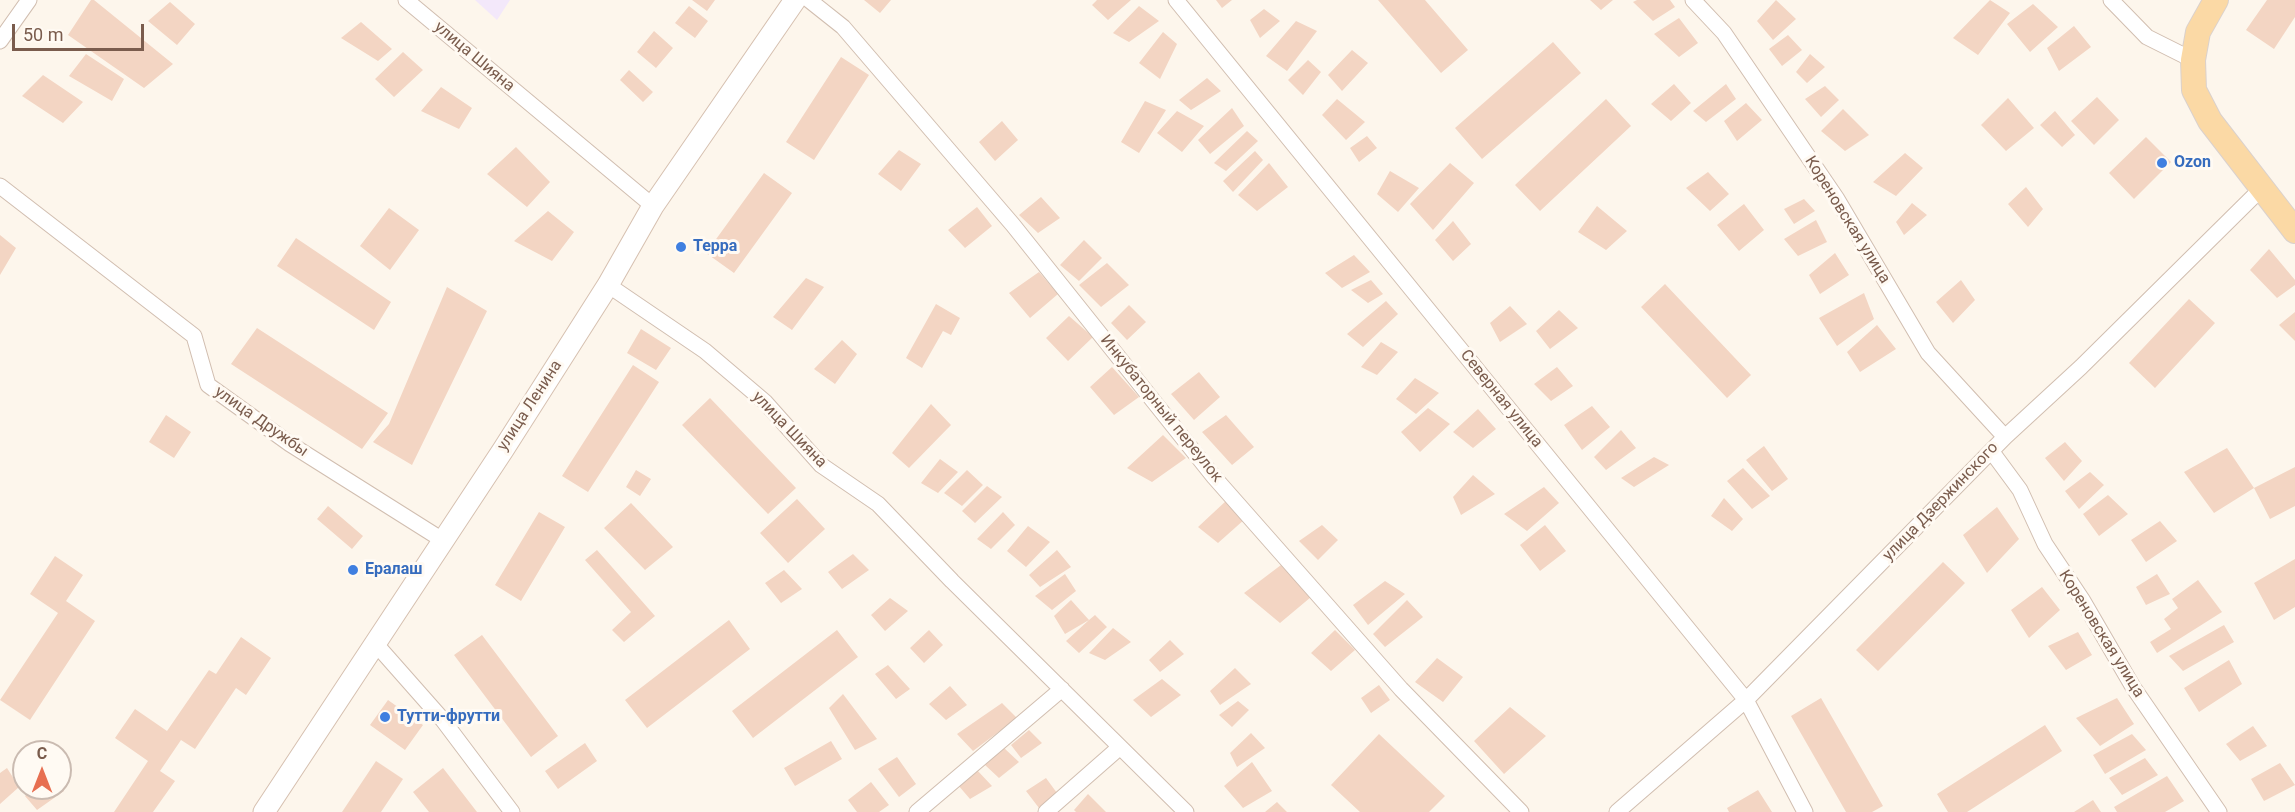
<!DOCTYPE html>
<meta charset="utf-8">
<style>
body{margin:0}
#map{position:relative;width:2295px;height:812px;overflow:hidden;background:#fdf6ec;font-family:Roboto,sans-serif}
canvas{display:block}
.north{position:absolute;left:12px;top:740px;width:60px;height:60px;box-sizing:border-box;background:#fffaf3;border:2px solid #cabbb1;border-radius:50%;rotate:0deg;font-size:16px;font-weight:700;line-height:24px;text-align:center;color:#7a5c4d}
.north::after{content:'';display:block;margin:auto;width:21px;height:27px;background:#e76f51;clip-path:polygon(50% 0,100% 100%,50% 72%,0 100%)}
.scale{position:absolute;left:12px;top:24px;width:132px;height:27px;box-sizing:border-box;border:3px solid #7a5c4d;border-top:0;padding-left:8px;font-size:18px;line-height:21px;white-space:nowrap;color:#7a5c4d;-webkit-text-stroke:4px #fffaf3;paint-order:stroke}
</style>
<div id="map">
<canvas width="2295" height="812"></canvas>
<div class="north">С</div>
<div class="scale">50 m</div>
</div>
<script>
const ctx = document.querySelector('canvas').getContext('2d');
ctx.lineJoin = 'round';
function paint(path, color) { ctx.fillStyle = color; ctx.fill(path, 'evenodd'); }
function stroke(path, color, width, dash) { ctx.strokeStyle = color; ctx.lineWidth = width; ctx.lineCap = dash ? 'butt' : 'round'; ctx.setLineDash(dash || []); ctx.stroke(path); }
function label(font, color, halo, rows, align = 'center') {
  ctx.font = font + ' Roboto,sans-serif'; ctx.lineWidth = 6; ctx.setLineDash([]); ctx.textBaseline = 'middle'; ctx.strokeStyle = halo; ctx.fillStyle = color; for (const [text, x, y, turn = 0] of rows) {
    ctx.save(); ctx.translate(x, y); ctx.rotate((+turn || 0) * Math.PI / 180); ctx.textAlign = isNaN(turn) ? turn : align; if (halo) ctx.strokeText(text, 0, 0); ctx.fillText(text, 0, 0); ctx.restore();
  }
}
const education = new Path2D(`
 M475,0H510L497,20Z`);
const building = new Path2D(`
 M91,0H94L173,64L144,88L68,35Z
 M692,0H715L707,11Z
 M864,0H891L880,13Z
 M1097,0H1131L1108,20L1092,5Z
 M1216,0H1232L1222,8Z
 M1378,0H1425L1468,50L1441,73Z
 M1590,0H1613L1601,10Z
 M1637,0H1670L1675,7L1653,21L1633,2Z
 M1776,0L1796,19L1773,40L1757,21Z
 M1990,0L2010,13L1978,55L1953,38Z
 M2267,0H2295V17L2274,49L2246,30Z
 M170,2L195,24L177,45L148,21Z
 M2033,4L2058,27L2030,52L2007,24Z
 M689,6L708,21L695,38L675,23Z
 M1139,6L1159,21L1129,42L1113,33Z
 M1264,9L1280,21L1260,38L1250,20Z
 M1679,18L1698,43L1679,57L1654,34Z
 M1296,21L1317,31L1287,71L1266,56Z
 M361,22L392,49L378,61L341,38Z
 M2074,26L2091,47L2059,71L2047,48Z
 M654,31L673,48L656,68L637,52Z
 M1163,32L1177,44L1160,79L1139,63Z
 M1788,35L1802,50L1782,66L1769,49Z
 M1553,42L1581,73L1482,159L1455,128Z
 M1352,50L1368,63L1342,91L1328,75Z
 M403,52L423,70L394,97L375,79Z
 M86,54L124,79L112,101L69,76Z
 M1810,54L1825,67L1807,83L1796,72Z
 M841,57L869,75L814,160L786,142Z
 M1308,60L1321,72L1303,95L1288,80Z
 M629,70L653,92L643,102L620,80Z
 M43,75L83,102L63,123L22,96Z
 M1207,78L1221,91L1191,110L1179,100Z
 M1674,84L1691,103L1671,121L1651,104Z
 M1726,84L1736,99L1706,122L1693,111Z
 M1825,86L1839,100L1821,117L1805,99Z
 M441,87L472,108L459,129L421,111Z
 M2097,97L2119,120L2094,145L2071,121Z
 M2008,98L2034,128L2006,151L1981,125Z
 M1337,99L1365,122L1346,140L1322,115Z
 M1606,99L1631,126L1540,211L1515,185Z
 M1145,101L1166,110L1139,153L1121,142Z
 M1746,103L1762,120L1737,141L1724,121Z
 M1232,108L1244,126L1210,154L1198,140Z
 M1843,109L1869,135L1845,151L1821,131Z
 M1177,111L1204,126L1182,152L1157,133Z
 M2055,111L2075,135L2062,147L2040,125Z
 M1002,121L1018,140L995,161L979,142Z
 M1247,131L1258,141L1226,171L1214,163Z
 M1367,136L1377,148L1359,162L1350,148Z
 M2146,137L2171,162L2134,199L2109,173Z
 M516,147L550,182L527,207L487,174Z
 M899,150L921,164L901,191L878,174Z
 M1255,151L1263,160L1233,192L1223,181Z
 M1905,153L1923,168L1896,196L1873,182Z
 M1269,163L1288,187L1257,211L1238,195Z
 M1450,163L1474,183L1433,230L1410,204Z
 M1390,171L1419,188L1398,212L1377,194Z
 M1708,172L1729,194L1710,211L1686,188Z
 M764,173L792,193L734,273L706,253Z
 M2026,187L2043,209L2028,227L2008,204Z
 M1041,197L1060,218L1038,233L1019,215Z
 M1804,199L1815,211L1794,224L1784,209Z
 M1912,203L1927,215L1904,235L1896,222Z
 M1744,204L1764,230L1739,251L1717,225Z
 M1597,206L1627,231L1606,250L1578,232Z
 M977,207L992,226L965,248L948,230Z
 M389,208L419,230L390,270L360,246Z
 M548,211L574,232L552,261L514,241Z
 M1816,220L1827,242L1798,256L1784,239Z
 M1453,221L1471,244L1453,261L1435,240Z
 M0,235L16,248L0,275Z
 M296,238L391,302L374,330L277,266Z
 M1084,240L1102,258L1079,281L1060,265Z
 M2269,249L2295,280V285L2277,298L2250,270Z
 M1835,253L1849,275L1820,294L1809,275Z
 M1354,255L1370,272L1342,288L1325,273Z
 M1107,263L1129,285L1101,307L1079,285Z
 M1039,272L1058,294L1030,318L1009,293Z
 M806,278L824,287L792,330L773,317Z
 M1371,280L1383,294L1368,303L1351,290Z
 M1961,280L1975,300L1953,323L1936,302Z
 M1665,284L1751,375L1727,398L1641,307Z
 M447,287L487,311L412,465L373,442L389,424Z
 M1864,293L1874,319L1837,346L1819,318Z
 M2189,299L2215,323L2155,388L2129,363Z
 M1386,301L1398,314L1363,347L1347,334Z
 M936,304L960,318L951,335L943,331L922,368L906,358Z
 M1129,305L1146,322L1127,340L1111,323Z
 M1510,306L1527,324L1500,342L1490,323Z
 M1559,310L1578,328L1550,349L1536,331Z
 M2295,312V341L2279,325Z
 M1069,316L1093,337L1068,361L1046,338Z
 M1877,325L1896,349L1860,372L1847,352Z
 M257,328L388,413L362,449L231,364Z
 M641,329L671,348L656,370L627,353Z
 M842,340L857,354L835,384L814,369Z
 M1381,342L1398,352L1377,375L1361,367Z
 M633,365L659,382L588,492L562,476Z
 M1112,367L1139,397L1114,415L1090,387Z
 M1557,367L1573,386L1551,401L1534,384Z
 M1199,372L1220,397L1194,420L1171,394Z
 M1415,378L1439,393L1416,414L1396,399Z
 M710,398L796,488L768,514L682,425Z
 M931,404L951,425L909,468L892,453Z
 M1592,406L1610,427L1582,450L1564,425Z
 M1428,408L1450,424L1420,452L1401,432Z
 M1478,409L1496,429L1473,448L1453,432Z
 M166,415L191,432L174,458L149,442Z
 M1226,415L1254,447L1232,465L1202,432Z
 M1621,430L1636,448L1606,470L1594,457Z
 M1163,435L1186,458L1152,482L1127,468Z
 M2065,442L2082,461L2064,481L2045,458Z
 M1764,446L1788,479L1772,491L1746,460Z
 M2227,448L2254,488L2214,513L2184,472Z
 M1654,457L1669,465L1634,487L1621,478Z
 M940,459L958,472L938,493L921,483Z
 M2295,467V506L2270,519L2254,488Z
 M1743,468L1770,496L1752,509L1727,481Z
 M636,470L651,479L640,496L626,487Z
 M967,470L983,485L962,506L944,493Z
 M2090,472L2104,485L2079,509L2065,491Z
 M1473,475L1495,494L1461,515L1453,497Z
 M987,486L1002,497L975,523L962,511Z
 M1544,487L1559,503L1527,531L1504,514Z
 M2108,495L2128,514L2099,536L2083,514Z
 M1724,498L1743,519L1732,531L1711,516Z
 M797,499L825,529L788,563L760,533Z
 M1227,500L1245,519L1218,543L1198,527Z
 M631,503L673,547L645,570L604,528Z
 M328,506L363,536L352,549L317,519Z
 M1997,507L2019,539L1987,573L1963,535Z
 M539,512L565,527L521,601L495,585Z
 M1003,512L1015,525L991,549L977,539Z
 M2160,521L2177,541L2146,562L2131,540Z
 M1322,525L1338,540L1318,560L1299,541Z
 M1545,525L1566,551L1540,571L1520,545Z
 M1028,526L1050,542L1026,567L1007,551Z
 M597,550L655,616L624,642L612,630L631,612L585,560Z
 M1057,550L1071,567L1040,587L1029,575Z
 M853,554L869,570L842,589L828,572Z
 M55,556L83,575L66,601L95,621L30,720L0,700L58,613L30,594Z
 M2295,559V607L2274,620L2254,583Z
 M1943,562L1965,583L1878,671L1856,650Z
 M1281,565L1311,597L1280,623L1244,593Z
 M784,570L802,589L781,603L765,583Z
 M1065,574L1076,591L1052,610L1035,596Z
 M2157,574L2170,594L2146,605L2136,587Z
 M2198,580L2222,612L2157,653L2150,642L2171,629L2164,619L2178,608L2172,599Z
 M1385,581L1405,594L1368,625L1353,605Z
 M2042,587L2060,610L2029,638L2011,610Z
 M890,598L908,611L885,631L871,615Z
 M1071,600L1089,620L1095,615L1107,627L1079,653L1066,641L1089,620L1065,634L1054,616Z
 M1407,600L1423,617L1385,647L1373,634Z
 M729,620L750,649L647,728L625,700Z
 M2224,625L2234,642L2183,671L2169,656Z
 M1113,628L1131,642L1105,660L1089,653Z
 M837,630L858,657L753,738L732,711Z
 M929,630L943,645L924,663L910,648Z
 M1335,630L1355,650L1331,671L1311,653Z
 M2078,632L2092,655L2066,670L2048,646Z
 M482,635L558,736L531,757L454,655Z
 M241,637L271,658L246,695L236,688L195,749L181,740L160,771L175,781L153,812H114L148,761L115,738L135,709L167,731L209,670L216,674Z
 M1170,640L1184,654L1160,672L1149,660Z
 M1437,658L1463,677L1443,702L1415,682Z
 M2229,660L2242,684L2199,712L2184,688Z
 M888,665L910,689L896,699L875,674Z
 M1235,668L1251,684L1220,705L1210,691Z
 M1162,679L1181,695L1151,717L1133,700Z
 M1379,685L1390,700L1371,713L1361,698Z
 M950,686L967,705L946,720L929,704Z
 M843,694L877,739L855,750L829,708Z
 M1821,698L1883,806L1872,812H1846L1791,716Z
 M2117,698L2134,724L2100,746L2076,718Z
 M388,700L423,725L405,750L370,725Z
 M1238,701L1249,710L1232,727L1219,715Z
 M1002,703L1017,718L973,751L957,734Z
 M1510,707L1546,736L1504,774L1474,741Z
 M2045,725L2062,751L1967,812H1948L1937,794Z
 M2253,726L2267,746L2240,761L2226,744Z
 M1029,730L1042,743L1021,758L1011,745Z
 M1251,733L1265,748L1237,767L1230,753Z
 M1379,734L1445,796L1429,812H1360L1331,785Z
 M2132,734L2146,750L2105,774L2093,755Z
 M831,741L842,759L795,786L784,768Z
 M585,743L597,761L558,789L545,771Z
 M1004,748L1019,762L999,778L985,765Z
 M897,757L916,784L899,797L878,769Z
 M2145,758L2158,775L2122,795L2109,778Z
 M376,761L403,779L381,812H342Z
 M1252,762L1272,791L1243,808L1224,786Z
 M2280,763L2295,785L2264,801L2251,779Z
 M7,768L19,787L0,804V773Z
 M443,768L477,812H429L413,792Z
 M976,769L992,786L970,799L958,785Z
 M2167,776L2184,801L2165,812H2117L2114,807Z
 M1046,778L1057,793L1039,808L1026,791Z
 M871,782L889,805L879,812H857L848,800Z
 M60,785L64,791L37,810L25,796L33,788H60Z
 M1758,790L1772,812H1729L1727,808Z
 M1088,794L1106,812H1076L1074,810Z
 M2093,800L2101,812H2074Z
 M1277,802L1287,812H1265Z`);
const street = new Path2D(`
 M406,0L653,206
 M809,0L843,27L1013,225L1214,477L1401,689L1521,812
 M1176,0L1746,700L1805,812
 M1693,0L1724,33L1837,199L1928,353L2005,437
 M2111,0L2147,37L2193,60
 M0,41L29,0
 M0,186L194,336L208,385L290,444L444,541
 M608,285L705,351L765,402L821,465L878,504L952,581L1186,812
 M1992,452L2020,490L2045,544L2083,601L2133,687L2219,812
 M374,642L442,719L512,812
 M917,812L1062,689
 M1046,812L1120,747
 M1617,812L1746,700L2005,437L2081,367L2262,188`);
const secondary = new Path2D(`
 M264,812L503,450L608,285L653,206L795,0`);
const primary = new Path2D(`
 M2216,0L2198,32L2193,60L2194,90L2210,121L2295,231`);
const markers = [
 [2162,163,6,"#3f7fe0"],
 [681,247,6,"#3f7fe0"],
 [353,570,6,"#3f7fe0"],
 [385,717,6,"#3f7fe0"]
];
const streetNames = [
 ["улица Шияна",474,57,40],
 ["Кореновская улица",1847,220,58],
 ["Северная улица",1501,399,51],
 ["улица Ленина",530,406,-57],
 ["Инкубаторный переулок",1161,409,51],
 ["улица Дружбы",261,422,35],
 ["улица Шияна",789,430,46],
 ["улица Дзержинского",1941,502,-46],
 ["Кореновская улица",2101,634,58]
];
const shopNames = [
 ["Ozon",2174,163],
 ["Терра",693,247],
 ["Ералаш",365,570],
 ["Тутти-фрутти",397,717]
];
paint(education, '#f3e8fa');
paint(building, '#f3d5c3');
stroke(street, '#d1beb0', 17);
stroke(secondary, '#d6c0b0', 23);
stroke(primary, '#dad1cd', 26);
stroke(street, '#fff', 15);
stroke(secondary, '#fff', 21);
stroke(primary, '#fbd9a5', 24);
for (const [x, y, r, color] of markers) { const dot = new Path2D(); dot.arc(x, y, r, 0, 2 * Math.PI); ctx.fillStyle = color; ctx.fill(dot); stroke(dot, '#fffaf3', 2); }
label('16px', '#7a5c4d', '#fffaf3', streetNames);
label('bold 16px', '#366cbe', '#fffaf3', shopNames, 'left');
</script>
